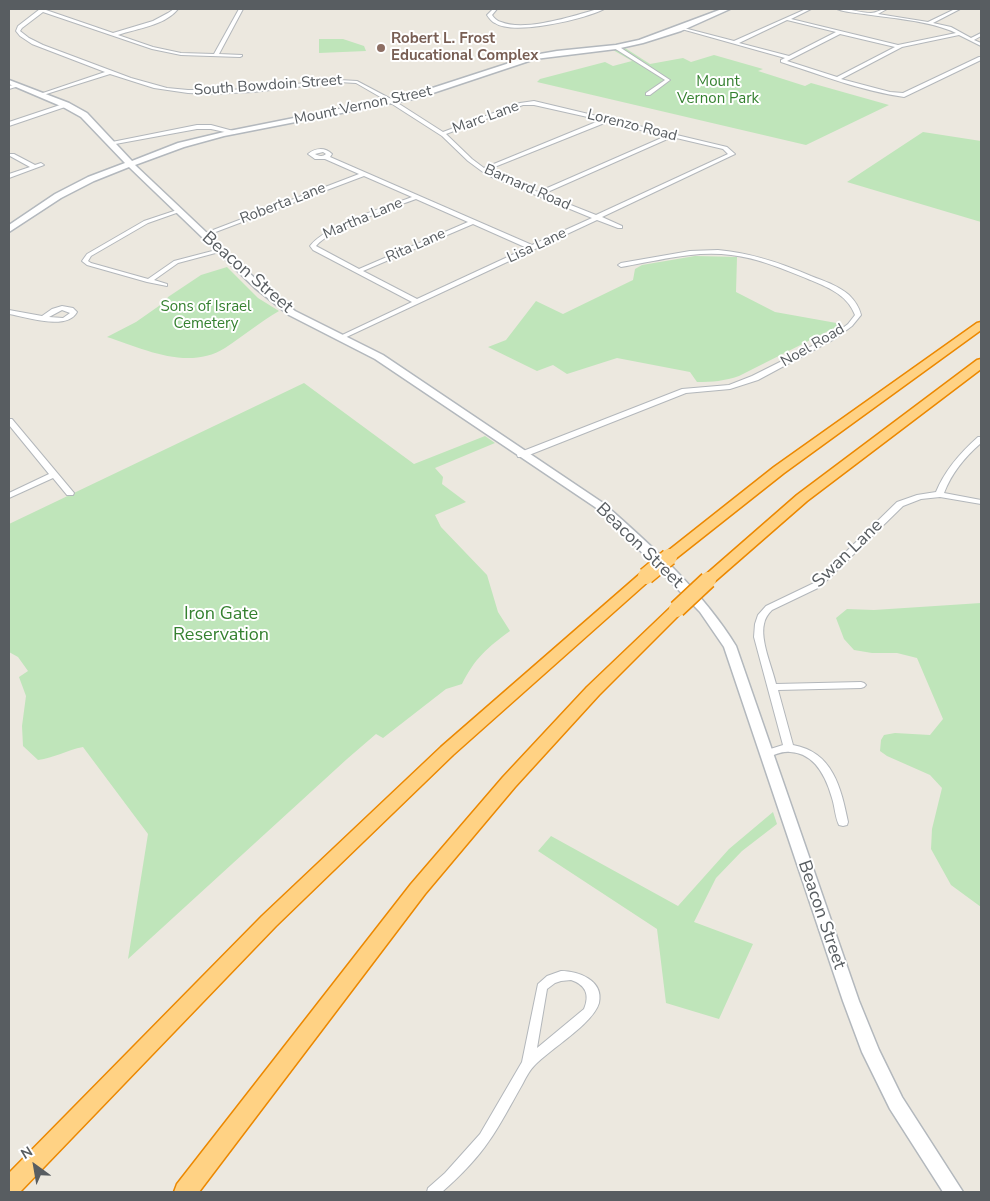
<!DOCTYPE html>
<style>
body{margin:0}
#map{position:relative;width:990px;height:1201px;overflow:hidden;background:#ece8df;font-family:"Nunito Sans",sans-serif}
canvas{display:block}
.frame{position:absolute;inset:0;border:10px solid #585d61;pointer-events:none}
.north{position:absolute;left:10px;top:1141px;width:50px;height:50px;-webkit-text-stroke:4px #fff;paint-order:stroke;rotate:328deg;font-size:14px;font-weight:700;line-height:20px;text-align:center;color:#585d61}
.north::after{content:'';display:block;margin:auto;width:18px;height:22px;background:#585d61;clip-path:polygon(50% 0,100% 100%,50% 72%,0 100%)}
</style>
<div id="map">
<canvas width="990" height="1201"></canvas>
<div class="frame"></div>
<div class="north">N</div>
</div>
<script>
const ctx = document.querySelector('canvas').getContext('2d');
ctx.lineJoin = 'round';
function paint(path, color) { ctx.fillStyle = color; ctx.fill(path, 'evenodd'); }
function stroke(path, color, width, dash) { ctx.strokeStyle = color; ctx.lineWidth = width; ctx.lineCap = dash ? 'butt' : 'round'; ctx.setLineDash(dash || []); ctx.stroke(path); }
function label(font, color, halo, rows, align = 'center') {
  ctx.font = font + ' "Nunito Sans",sans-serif'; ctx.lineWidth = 4; ctx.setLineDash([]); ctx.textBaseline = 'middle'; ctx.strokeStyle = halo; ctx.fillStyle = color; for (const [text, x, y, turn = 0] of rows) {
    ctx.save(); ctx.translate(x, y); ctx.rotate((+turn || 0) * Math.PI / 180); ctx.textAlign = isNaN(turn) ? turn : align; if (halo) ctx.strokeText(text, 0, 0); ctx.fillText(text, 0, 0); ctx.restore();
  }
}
const green = new Path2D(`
 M319,39H343L364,46L366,51L319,53Z
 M625,48L650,64L683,58L691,62L714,55L763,69L758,71L805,86L811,83L889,105L806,145L537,82L540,79L605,62L613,66L632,61L613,50Z
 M923,132L981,141V222L847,182Z
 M695,256L737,257L736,292L775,312L842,324L739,376C725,381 712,382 697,382L690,372L617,358L567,374L553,365L537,371L488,347L506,340L536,301L563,314L633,280L635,269L642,265Z
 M227,267L258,298L279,311C260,322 243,336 225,348C188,371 144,349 107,337L136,322L166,301L168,297L201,275Z
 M304,383L414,464L485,436L495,443L435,468L443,477L442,484L466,502L435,515L441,527L487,575L498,612L510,631C487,648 475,658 462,684L446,689L383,738L376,734L347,759L128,959L148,834L83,747C67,750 54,758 38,760L23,746L22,726L26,696L19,677L28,671L18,657L9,652V524Z
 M981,603V907L951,885L931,849L932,829L942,788L930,775L887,756L880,751L881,740L884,735L895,733L930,735L943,719L917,658L897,653H872L854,650L844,639L836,618L847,609L874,610Z
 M773,812L777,824L742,851L716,878L694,922L753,944L719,1019L666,1003L657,929L538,851L551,836L678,906L729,849Z`);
const street = new Path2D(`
 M40,9H46V10L113,33L153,21L168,13L174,9H178C164,26 138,28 118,35L153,47L181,53L214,54L239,9H243L219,54L242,55V56L240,57L181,55L152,49L43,12L22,28L20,31L29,38L43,45L131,78L167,88L188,90H231L339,80L357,81L393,100L443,132L520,103L534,101L727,147L735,154L602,217L622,226V228H618L597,220L340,340L337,338L338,337L412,302L313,250L310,246C326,225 386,207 412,197L364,176L205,236L200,235L359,174L325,159H315L308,154C315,148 325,147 332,154L330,157L532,245L592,218L487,175L468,161L442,136L389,102L356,83L339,82L253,92L209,94L188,93L154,88L110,74L40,96V94L105,72L32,44L20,36L16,31L18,26ZM523,105H534L601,120L484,168L472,159L446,134ZM607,122L666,136L538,192L487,170ZM672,137L723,149L728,154L596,215L543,194ZM323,152L326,154C323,157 318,156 315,154ZM416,199L468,222L359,269L316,246C331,228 392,208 416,199ZM473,224L527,248L417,299L363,271Z
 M493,9H497L492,15C494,18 497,21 501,22C525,32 573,16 598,9H604C585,19 514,36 495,23C492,22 489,18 487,15Z
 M806,9H811L791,19L898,45L956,33C932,21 890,18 864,14C855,13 845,12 837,9C848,8 859,13 871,13C876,13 881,9 887,9L878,14L928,22L955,9H960L933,23L951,27L971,38L981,33V36L974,40L981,43V46L959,35L902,47L841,79L890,92L903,93L979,57H981V60L904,97C862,91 821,75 781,62V60L785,58L678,28L680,27L734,41ZM787,20L836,32L789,56L739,43ZM840,34L895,47L837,77L787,61Z
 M614,46H618L670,80L650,95H646V93L665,80L614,48Z
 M17,84H19V86L9,89V86Z
 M66,103L69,105L68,106L9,126V122Z
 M197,125H211L237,132L234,134L211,129H197L110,145L107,143Z
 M10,154H14L35,165L41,163L44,165L9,178V174L30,167L10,156Z
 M177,210L182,211L148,223L91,256L88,261L91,263L148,279L174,261L220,249L223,251L178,263L154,280L167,284V286L147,282L87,265L82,261L87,254L144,221Z
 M718,250C751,253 781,263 811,276C824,281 839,286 849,295C855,301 859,307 861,315L852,326L836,338L758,380L730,389L686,393L524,457H518L517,455L518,453L682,389L729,385L752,376L832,336L848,324L855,315C847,294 827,287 808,279C783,269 758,258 731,255C694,250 657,261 621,267L618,265L621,263L690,251Z
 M62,306L73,308L77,312C67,331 26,317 9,314V310L42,316L52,309ZM62,310L70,313L63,318L49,317Z
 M9,419H12L74,493L73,495H67L53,478L9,498V493L49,474L9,425Z
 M978,437H981V443C965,457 952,472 944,493L981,500V504L940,497L921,499L903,506L820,587L772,610C768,614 765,618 764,624C760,640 772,667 776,684L861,682L864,683L866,685L864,687L861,688L778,690L793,745C833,752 841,788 848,822L847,825L843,826L839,825C835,817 835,807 832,798C826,777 815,753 790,752C782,751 774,755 767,758L764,757L762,754L764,751L783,745L754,637L755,624L758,615L766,606L814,583L897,502L917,495L936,492C945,470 960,453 978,437Z
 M561,971C578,971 604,980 599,1003C593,1024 550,1049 534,1066C529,1071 525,1079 522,1085C511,1104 501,1124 489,1141C477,1159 458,1178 442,1192H427L428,1188L445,1173L480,1134L522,1062L538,984L547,976ZM571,980C586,985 590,995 584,1009L537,1048L547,989L555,983L561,981Z`);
const secondary = new Path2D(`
 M722,9H730L681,31L643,43L616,49L535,59L418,98L224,136L184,147L135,165L261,284L295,311L383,355L603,503C650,544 704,593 736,646L859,1001L879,1050L902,1097L963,1192H943L890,1109L862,1052L843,1001L724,647L700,612L621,531L595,507L375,359L289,315L255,288L129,167L94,181L61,198L9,232V225L55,194L88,177L125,163L81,117L63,107L9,84V80L69,103L87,113L132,161L178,143L224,132L414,94L534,55L557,51L616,45L639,40Z`);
const highway = new Path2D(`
 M981,322V330L784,473L674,560H664L662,557L664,554L774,467L977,323Z
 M981,359V369L807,501L713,583H703L701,580L703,577L797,495L977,360Z
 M646,571L651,573L653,576L651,579L453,755L276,926L20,1192H9V1173L262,916L441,747L641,573Z
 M677,604L682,606L685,609L599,695L515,787L425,894L199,1192H174L177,1184L411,884L503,777L587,687L672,606Z`);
const highwayBridgeFar1 = new Path2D(`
 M667,559L669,557`);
const highwayBridge = new Path2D(`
 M646,576L669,557
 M677,609L708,580`);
const markers = [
 [381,48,5,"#8d6e63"]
];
const farEducationnames = [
 ["Robert L. Frost",391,39],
 ["Educational Complex",391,56]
];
const farParknames = [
 ["Mount",718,82],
 ["Vernon Park",718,99],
 ["Sons of Israel",206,307],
 ["Cemetery",206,324]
];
const farStreetnames = [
 ["South Bowdoin Street",268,86,-4],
 ["Mount Vernon Street",363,106,-12],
 ["Marc Lane",486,118,-20],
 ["Lorenzo Road",632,126,14],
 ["Barnard Road",527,188,24],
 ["Roberta Lane",283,204,-21],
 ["Martha Lane",363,219,-23],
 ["Rita Lane",416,246,-24],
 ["Lisa Lane",537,246,-25],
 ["Noel Road",813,346,-30]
];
const streetNames = [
 ["Beacon Street",247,273,41],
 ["Beacon Street",639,546,44],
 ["Swan Lane",848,554,-44],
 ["Beacon Street",821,915,71]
];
const parkNames = [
 ["Iron Gate",221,615],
 ["Reservation",221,636]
];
paint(green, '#bfe5ba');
stroke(street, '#b3b7bb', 2);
stroke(secondary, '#b3b8bd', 3);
stroke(highway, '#ec8800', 3);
paint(street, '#fff');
paint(secondary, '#fff');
paint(highway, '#ffd284');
stroke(highwayBridgeFar1, '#ec8800', 15, []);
stroke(highwayBridge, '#ec8800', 19, []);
stroke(highwayBridgeFar1, '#ffd284', 13);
stroke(highwayBridge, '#ffd284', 16);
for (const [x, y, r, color] of markers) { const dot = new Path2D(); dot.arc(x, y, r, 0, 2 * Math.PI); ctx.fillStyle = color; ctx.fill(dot); stroke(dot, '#fff', 2); }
label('bold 15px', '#785e54', '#fff', farEducationnames, 'left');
label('15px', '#358130', '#fff', farParknames);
label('15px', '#585d61', '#fff', farStreetnames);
label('18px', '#585d61', '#fff', streetNames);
label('18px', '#358130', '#fff', parkNames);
</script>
